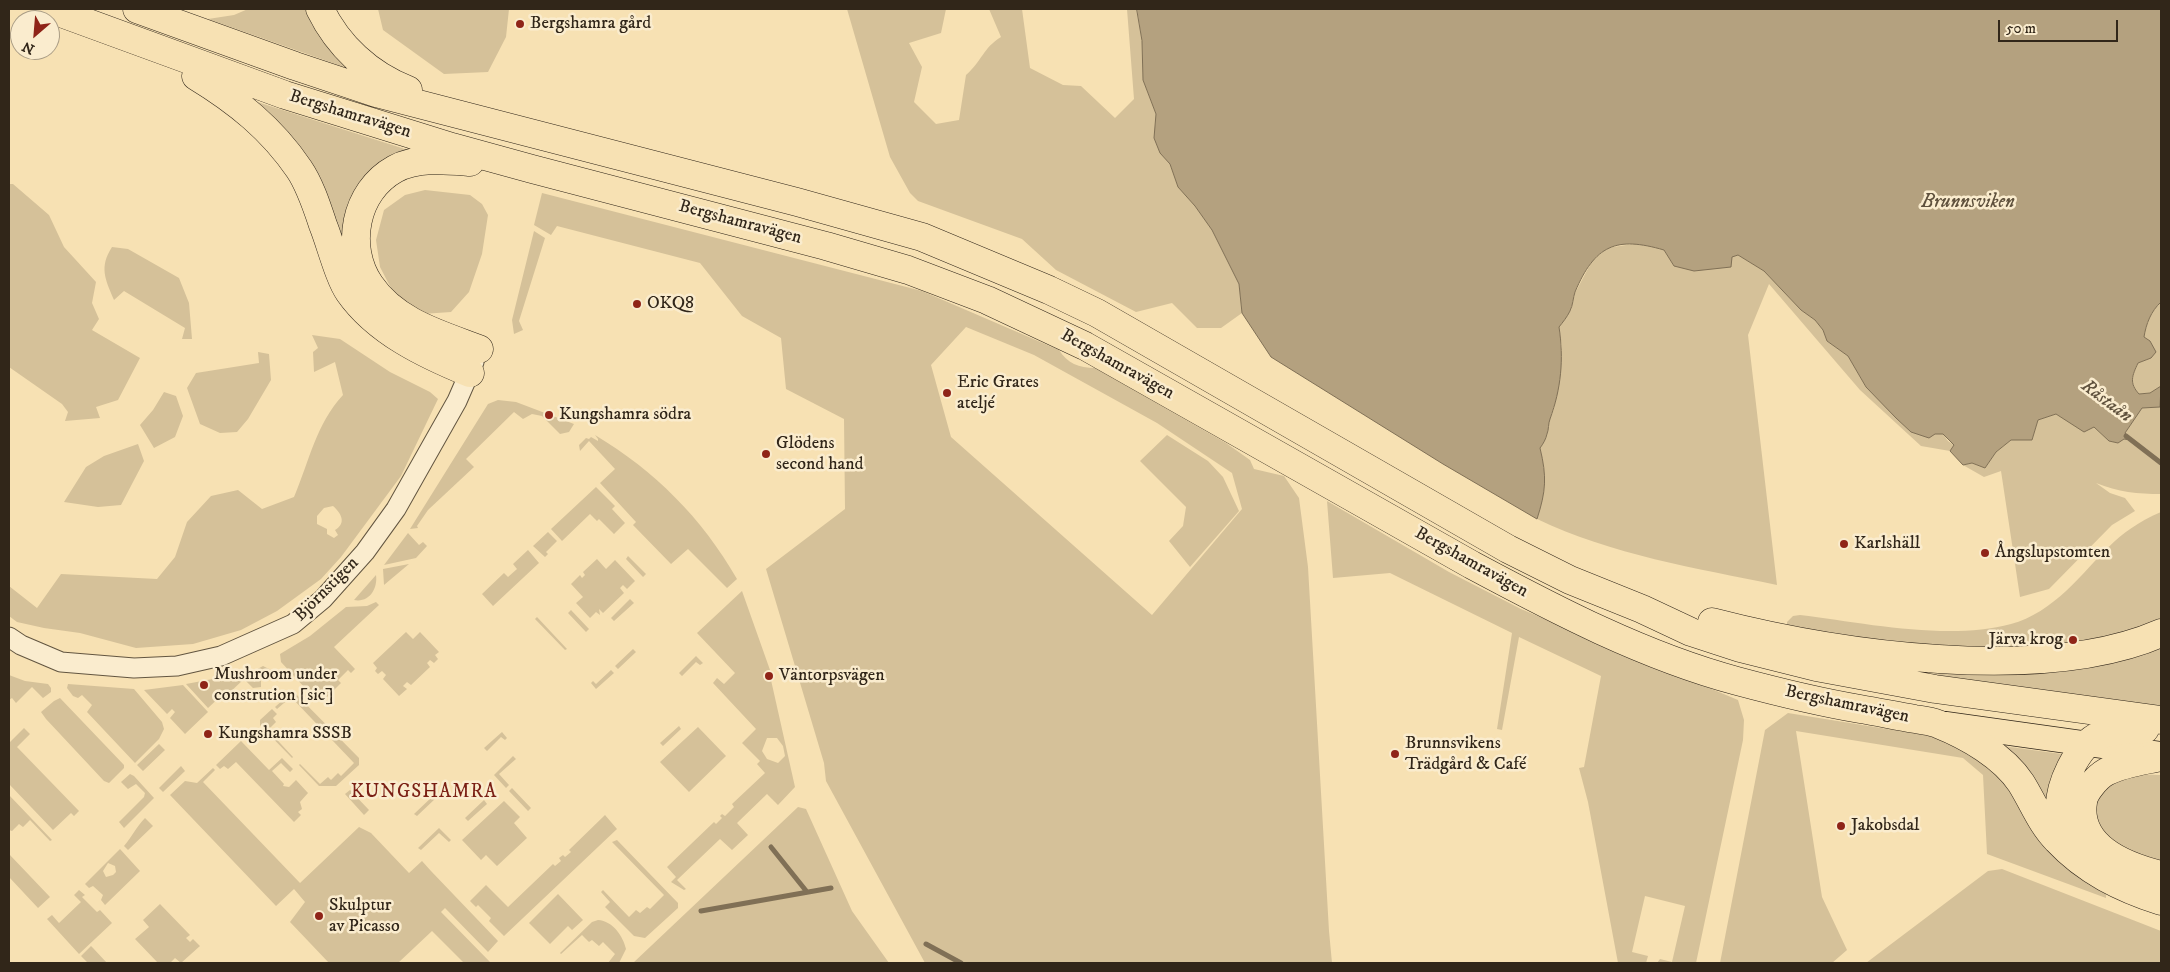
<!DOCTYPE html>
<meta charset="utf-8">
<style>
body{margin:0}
#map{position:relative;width:2170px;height:972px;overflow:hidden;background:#f7e1b3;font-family:"IM FELL DW Pica",serif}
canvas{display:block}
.frame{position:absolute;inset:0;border:10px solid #312619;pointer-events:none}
.north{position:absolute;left:10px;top:10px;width:50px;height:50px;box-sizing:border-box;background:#faecce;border:1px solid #aa9d86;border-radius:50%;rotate:207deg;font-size:14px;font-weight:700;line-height:20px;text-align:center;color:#312619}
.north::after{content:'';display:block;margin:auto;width:18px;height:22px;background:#8f2418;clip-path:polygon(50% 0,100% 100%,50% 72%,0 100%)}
.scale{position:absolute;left:1998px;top:20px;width:120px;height:22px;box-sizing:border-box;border:2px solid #312619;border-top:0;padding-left:6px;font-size:15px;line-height:18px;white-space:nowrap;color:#312619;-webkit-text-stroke:4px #faecce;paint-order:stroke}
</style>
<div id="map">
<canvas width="2170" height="972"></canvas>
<div class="frame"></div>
<div class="north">N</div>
<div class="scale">50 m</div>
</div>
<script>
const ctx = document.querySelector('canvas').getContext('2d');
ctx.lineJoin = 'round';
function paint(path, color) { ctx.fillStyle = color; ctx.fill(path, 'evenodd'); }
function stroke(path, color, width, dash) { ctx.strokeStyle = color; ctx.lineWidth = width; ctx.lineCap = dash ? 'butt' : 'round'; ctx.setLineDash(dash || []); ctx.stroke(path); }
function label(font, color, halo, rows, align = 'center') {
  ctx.font = font + ' "IM FELL DW Pica",serif'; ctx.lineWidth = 5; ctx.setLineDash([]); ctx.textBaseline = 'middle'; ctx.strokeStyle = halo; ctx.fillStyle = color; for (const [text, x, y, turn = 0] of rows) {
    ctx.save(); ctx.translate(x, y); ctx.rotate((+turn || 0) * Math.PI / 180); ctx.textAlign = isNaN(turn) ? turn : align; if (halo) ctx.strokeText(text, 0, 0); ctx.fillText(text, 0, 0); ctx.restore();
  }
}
const green = new Path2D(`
 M248,9H306L312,25L344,67L208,19L234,15Z
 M378,9H509L506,37L488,72L444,74L383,30Z
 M847,9H946L941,33L909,43L922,67L914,102L936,124L959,120L966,75C982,61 983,48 1001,37L989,9H1022L1030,68L1063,85L1081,86L1115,118L1134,99L1127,9H1137L1142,41L1143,80L1156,114L1155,138L1160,153L1170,164L1178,187L1195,206L1212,230L1239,284L1242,313L1221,328H1197L1172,303L1136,312L1056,270L1022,239L918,201L910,193L890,157Z
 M248,99L408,150L345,243Z
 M9,184H13L49,215L64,247L96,282L92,303L99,319L92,330L140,358L118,400L96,407L100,418L65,421L68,412L62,404L9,367Z
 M425,190L470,195L482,204L488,215L482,254L469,292L451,312L422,314L394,294L380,267L376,240L384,210L405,195Z
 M542,193L922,291L1059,350C1067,363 1079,368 1095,368L1226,443L1250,460L1254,469L1284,476L1299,498L1308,567L1329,931L1332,963H925L826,781L824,763L766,569L845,509L844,419L786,389L781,338L742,316L700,263L557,226L551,235L534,225ZM966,327L1034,355L1157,423L1232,473L1242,509L1152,615L951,437L931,365Z
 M534,231L545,238L519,321L523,330L514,334L512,320Z
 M1639,243L1664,250L1674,266L1738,255L1764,271L1801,310L1815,320L1823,330L1827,341L1848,356L1866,387L1911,432L1943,434L1948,441L1954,445L1950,451L1921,446L1860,390L1769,284L1748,335L1777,585C1696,568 1612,555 1537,519C1546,491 1547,477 1540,448L1547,436L1549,421L1554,409L1562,347L1559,327L1571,310L1575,293L1592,261L1607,248Z
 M112,247L128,249L179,278L189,303L192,339H182L185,328L124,291L114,300C105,279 99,267 112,247Z
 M2161,302V386L2150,393L2139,394C2129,383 2132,376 2138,363L2151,358L2150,342L2144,337C2146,324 2151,311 2161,302Z
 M312,335L340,339L390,372L430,392L438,399L401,476L341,557L321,579L277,611L241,630L193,644L136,648L80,633L44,628L17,622L9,616V586L37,608L61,574L157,579L175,557L187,522L211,496L238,490L262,509L294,497C309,462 316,424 343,395L335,362L314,372L313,352L318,348ZM333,506C341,513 347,523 335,530L338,535L334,538L327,534V529L317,524V516L324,508Z
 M258,352L269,354L271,380L248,419L237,432L220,433L200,424L187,388L196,373L259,363Z
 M164,392L176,396L183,416L175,437L154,448L140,425L153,410Z
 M498,400L516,402L574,424L569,432L560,434L542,416L532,414L523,419L514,412L466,459L474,467L428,510L417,526L418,528L410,529L488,404Z
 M2161,402V494C2138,494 2118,492 2096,483L2110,493L2125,498L2135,511L2112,525L2049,589L2020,597L2001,471L1984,477L1963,465L1972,463L1985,468L1996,452L2011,440H2032L2038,420L2056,414L2084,431L2094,427L2109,441L2118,443L2124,439L2125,433L2142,407H2160Z
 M595,435C655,471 702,518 737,579L727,588L688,549L671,564L633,525L636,522L600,483L615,469L589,441L580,451L579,445L586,438L589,439L591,437L598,441V439Z
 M1167,435L1208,461L1223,477L1239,511L1190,567L1169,541L1183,526L1186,507L1140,461Z
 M138,444L144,461L121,505L98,507L64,502L86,467L104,456Z
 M596,487L615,506L612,509L625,523L614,534L599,519L597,521L590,514L562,541L551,529Z
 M1327,501L1449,572L1521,609L1738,700L1744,720L1743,740L1696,963H1657L1660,959L1672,962L1685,906L1645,896L1632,952L1648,956L1646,963H1618L1588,802L1579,768L1584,767L1601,676L1519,637L1502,730L1497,729L1512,633L1390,573L1333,578Z
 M2161,512V623L2148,630L2045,649L1872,644L1787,629V622L1793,616L1800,615C1865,623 1948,641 2011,624C2031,619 2051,605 2066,591C2101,558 2114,532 2161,512Z
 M548,532L557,541L546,552L548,554L545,557L533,546Z
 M408,533L419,545L423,542L427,546L416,558L384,565Z
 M528,550L539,563L493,606L482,594L504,573L508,577L517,569L513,564Z
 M628,556L646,574L643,577L626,559Z
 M597,559L606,569L615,560L635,581L627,589L623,585L620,588L624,593L603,613L599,609L600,615L596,612L590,618L576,603L583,597L571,584L580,575L582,578L585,575L583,572Z
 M409,564L384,585L383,569Z
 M376,575C378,589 369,603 354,600Z
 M742,591L770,670L766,671L768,680H771L795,787L778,805L767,794L737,823L748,835L732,850L720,839L677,880L686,889L684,890L671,882L676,877L667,867L714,822L716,824L722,818L720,816L722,814L725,816L734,807L732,804L765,773L757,764L760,761L742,743L756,729L713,683L717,678L724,684L735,673L697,633ZM767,738H777L783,746L785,756L778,763L767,759L762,751Z
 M630,599L634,603L614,621L611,618Z
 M376,602L379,605L334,647L355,669L351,673L348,670L338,680L341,683L323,701L318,702L281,662L280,654L310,636L346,607L367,606Z
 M571,610L589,629L586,632L568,613Z
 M537,617L567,649L565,650L535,619Z
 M406,632L413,639L420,632L439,652L435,655L438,659L434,663L430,660L427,663L430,667L411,685L407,682L403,686L407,689L399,696L383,679L386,675L382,671L378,674L375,671L377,668L373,663Z
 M2161,647V708L1937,676L1940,670L2110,661L2148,652Z
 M633,649L636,652L618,669L615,666Z
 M696,656L703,663L700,665L696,662L682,676L679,673Z
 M263,666L273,671L271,674L267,672L261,680V687L253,688L244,679L226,696L223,694L208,708L186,684L218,678L239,679Z
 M611,670L614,673L596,689L591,683L593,681L596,684Z
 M9,675L25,681L48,684L51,688V692L43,698L32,687L16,703L12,698L9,700Z
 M68,684L134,689L162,722L164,729L159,739L135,763L87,712L92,705L82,695L78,698L73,696L67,688Z
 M183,685L208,712L185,734L170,718L175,712L172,709L167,714L144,690Z
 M293,691L359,758V765L336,786H319L299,765L300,764L320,784L328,777L331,780L338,773L341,776L354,763L291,697L277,709L275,707Z
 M60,698L124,765V768L109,783L104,781L46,719L41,712L54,701Z
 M272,709L277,714L273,718L276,722L268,730L293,757L292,758L260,725V720Z
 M1788,713L1949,739L1985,754L2056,854L2080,879L2106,891V898L1987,854L1983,775L1963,758L1796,731L1822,897L1847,950L1832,963H1720L1765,730Z
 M679,726L681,729L663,746L660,743Z
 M698,727L726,756L689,792L660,762Z
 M24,728L30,734L17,747L79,811L74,816L71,813L53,830L9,784V743Z
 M502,732L507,738L505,740L501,737L487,751L484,748Z
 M241,741L269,770L282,758L293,769L290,772L281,763L272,771L284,784L283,786L289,787L296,780L308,793L300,802L302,809L298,812L301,815L294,822L236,762L228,769L224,766L220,769L216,765Z
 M159,744L165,750L143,771L137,765Z
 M1988,744L2069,755L2054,822Z
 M513,756L516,759L499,774L509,785L506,788L494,775Z
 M181,766L185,771L163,792L159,788Z
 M213,768L215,770L203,782L300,883L359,827L371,833L409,873L422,861L431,871L498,941L488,952L445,908L441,912L491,963H464L432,931L398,963H329L290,922L305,902L294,889L276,906L170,795L185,781L197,783Z
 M130,774L134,776L154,798L124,828L119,822L144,797L145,793L136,784L128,789L121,782Z
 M2132,774L2161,775V864L2135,855L2096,830C2096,822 2093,813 2094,806C2097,787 2118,781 2132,774Z
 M512,788L531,808L528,811L509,791Z
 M350,790L369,810L364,815L345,794Z
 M9,795L52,840L50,841L30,820L23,827L19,824L12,831L9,830Z
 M434,795L436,798L417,816L414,814Z
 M484,800L487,804L468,821L465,818Z
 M504,801L520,817L514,823L527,838L497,866L486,855L481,860L462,840Z
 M798,807L806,809L852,911L889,963H633Z
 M605,815L617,829L504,936L489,921L491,918L478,905L476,907L470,901L486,885L508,907L553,864L555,866L561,861L559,858L563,855L565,857L571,852L569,850Z
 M145,818L153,826L128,850L124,846C132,837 136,827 145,818Z
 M439,828L451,840L449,842L439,833L421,850L418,848Z
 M617,840L678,903V908L645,938L634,936L605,907L610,902L601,892L603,890L629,917L636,910L640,913L647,907L650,909L664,895L612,842Z
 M120,849L140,871L105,905L101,900L103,895L93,886L89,888L85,884ZM108,863L115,866L116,872L113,875L106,877L103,871Z
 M9,854L50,897L38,908L9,877Z
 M2002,869L2161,931V963H1866L1988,871Z
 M79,890L85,895L82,897L97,912L100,910L112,923L79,954L47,919L52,915L59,923L81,902L74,895Z
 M558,894L583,920L572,930L568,926L550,944L529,923Z
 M160,904L190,935L186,938L190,942L193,939L200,946L181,963L175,958L170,963H158L135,939L149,927L143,920Z
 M598,920C613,921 623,936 626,949L619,963H608L615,954L603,942L599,946L592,940L589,942L582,935L561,954L560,953L592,922Z
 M91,946L93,948L107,963H88L81,956Z`);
const water = new Path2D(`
 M1137,9H2161V302C2151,311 2146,324 2144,337L2150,341L2156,352L2151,358L2138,363C2132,376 2129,383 2139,394L2150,393L2161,386L2160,407L2142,408L2125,433L2131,440L2124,439L2118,443L2109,441L2094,427L2084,432L2056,414L2038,420L2032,440H2011L1996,452L1985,468L1972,463L1963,465L1950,451L1954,445L1943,434H1935L1929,438L1911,432L1896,418L1866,387L1848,356L1827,341L1823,330L1815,320L1801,310L1764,271L1738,255L1732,257L1731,267L1694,271L1674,266L1664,250C1616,236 1595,245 1575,292C1573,298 1573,305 1570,311C1567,317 1563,322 1559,327C1564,359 1561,389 1550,419C1548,424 1549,429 1547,434C1546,439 1543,444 1540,448C1547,477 1546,491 1537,519L1443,464L1271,357L1242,313L1239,284L1212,230L1195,206L1178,187L1170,164L1160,153L1154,138L1156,114L1143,80L1142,41Z`);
const stream = new Path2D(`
 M2126,436L2161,463
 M771,847L807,892
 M701,911L831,888
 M926,944L961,963`);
const minor = new Path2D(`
 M9,637L21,645L61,662L134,668L177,666L221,656L293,624L323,599L365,552L396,509L457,401L474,362`);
const major = new Path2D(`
 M1946,724L2160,754`);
const highway = new Path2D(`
 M50,9L285,95L452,147L532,169L826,246L908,270L987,300L1085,346L1472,565C1556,610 1644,656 1737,681C1778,692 1819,702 1860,709C1878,712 1897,716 1915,719C1922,720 1931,721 1938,724C1968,736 2003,756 2021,783C2033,802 2041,824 2057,840C2086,871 2121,888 2161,901
 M137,9L295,66L376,93L797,202L922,237L1049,290L1097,313L1508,549L1570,580L1642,609L1691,632L1740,648L1816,667L1935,689L2161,720
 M320,9C338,46 369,75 408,90
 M196,76C237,101 272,129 299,169C310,185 317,207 323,225C330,242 339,278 349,292C377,332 426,355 470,373
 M470,162C446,160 417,157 395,169C355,191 344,247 370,285C395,322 439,334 479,349
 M1712,622C1836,654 2042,685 2161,633
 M2161,757C2142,761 2123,763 2106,772C2097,777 2084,792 2083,802C2076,847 2125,866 2161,875
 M2073,847C2068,836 2061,823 2060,811C2058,787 2077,745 2100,735C2115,729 2129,730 2145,729`);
const markers = [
 [520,24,5,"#8f2418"],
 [637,304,5,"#8f2418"],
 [947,393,5,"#8f2418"],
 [549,415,5,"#8f2418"],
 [766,454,5,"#8f2418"],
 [1844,544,5,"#8f2418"],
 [1985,553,5,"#8f2418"],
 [2073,640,5,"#8f2418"],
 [769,676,5,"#8f2418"],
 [204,685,5,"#8f2418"],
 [208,734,5,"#8f2418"],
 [1395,754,5,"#8f2418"],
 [1841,826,5,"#8f2418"],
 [319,916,5,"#8f2418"]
];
const poiNames = [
 ["Bergshamra gård",530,24],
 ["OKQ8",647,304],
 ["Eric Grates",957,383],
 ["ateljé",957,404],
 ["Kungshamra södra",559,415],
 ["Glödens",776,444],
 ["second hand",776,465],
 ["Karlshäll",1854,544],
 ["Ångslupstomten",1995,553],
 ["Järva krog",2063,640,"right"],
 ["Mushroom under",214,675],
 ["constrution [sic]",214,696],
 ["Väntorpsvägen",779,676],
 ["Kungshamra SSSB",218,734],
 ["Brunnsvikens",1405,744],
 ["Trädgård & Café",1405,765],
 ["Jakobsdal",1851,826],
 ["Skulptur",329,906],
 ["av Picasso",329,927]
];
const streetNames = [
 ["Bergshamravägen",350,115,17],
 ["Bergshamravägen",740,223,15],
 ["Bergshamravägen",1117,365,29],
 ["Bergshamravägen",1471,563,29],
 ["Björnstigen",327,590,-45],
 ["Bergshamravägen",1847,705,12]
];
const waterNames = [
 ["Brunnsviken",1968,203],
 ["Råstaån",2106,402,37]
];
const neighbourhoodNames = [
 ["KUNGSHAMRA",424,793]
];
paint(green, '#d5c199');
paint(water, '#b4a17f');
stroke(water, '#807056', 1);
stroke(stream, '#807056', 5);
stroke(minor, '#625540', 21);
stroke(major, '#312619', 26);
stroke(highway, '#312619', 29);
stroke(minor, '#faecce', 19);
stroke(major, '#f7e1b3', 24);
stroke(highway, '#f7e1b3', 28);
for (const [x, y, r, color] of markers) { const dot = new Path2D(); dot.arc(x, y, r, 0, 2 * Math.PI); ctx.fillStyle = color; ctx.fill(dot); stroke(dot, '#faecce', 2); }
label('18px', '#312619', '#faecce', poiNames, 'left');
label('18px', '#312619', '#faecce', streetNames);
label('italic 19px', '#5f513d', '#faecce', waterNames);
ctx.letterSpacing = '1px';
label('19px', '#7a1f14', '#faecce', neighbourhoodNames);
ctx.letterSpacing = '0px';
</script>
